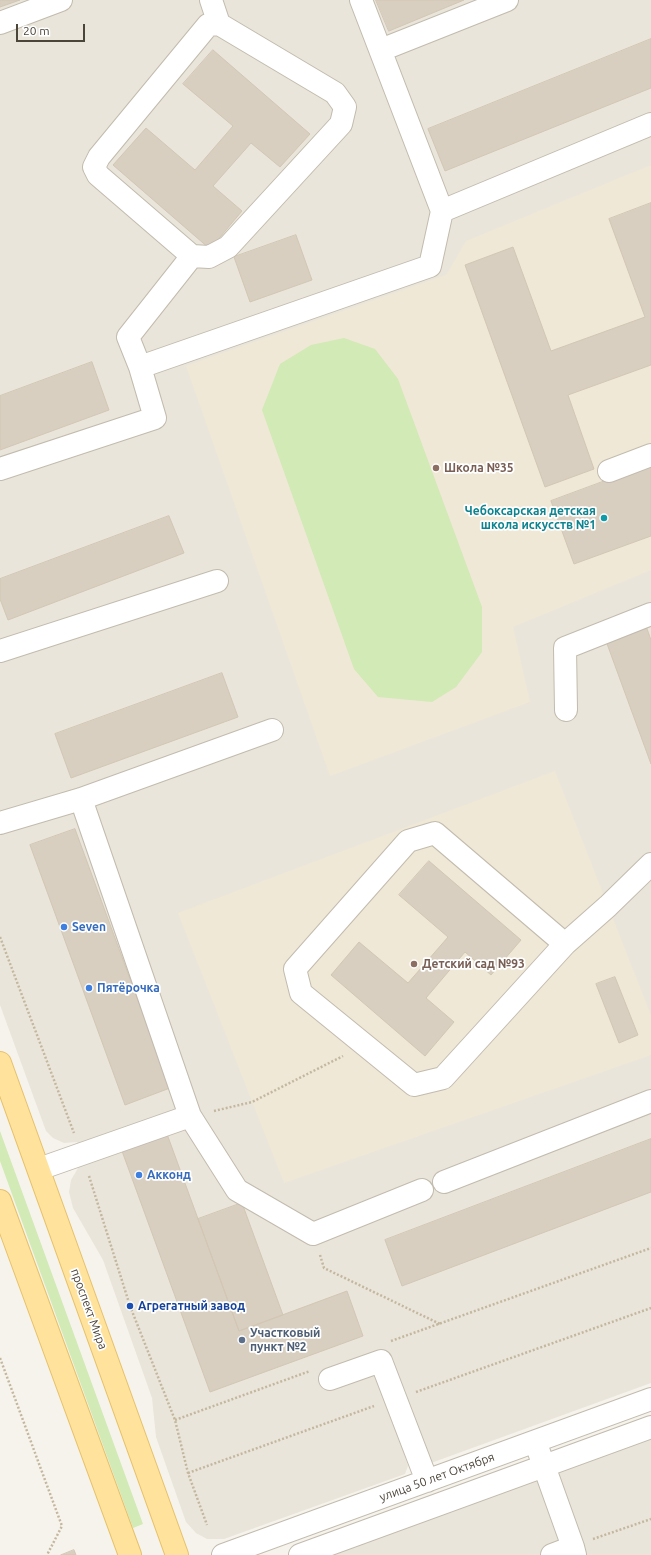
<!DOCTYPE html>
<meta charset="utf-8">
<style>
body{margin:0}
#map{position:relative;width:651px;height:1555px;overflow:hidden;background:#f6f3ec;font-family:Ubuntu,sans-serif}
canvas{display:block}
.scale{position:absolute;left:16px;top:24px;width:69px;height:18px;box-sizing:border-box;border:2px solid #4b4439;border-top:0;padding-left:5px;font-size:12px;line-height:14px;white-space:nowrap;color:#4b4439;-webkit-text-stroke:3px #fff;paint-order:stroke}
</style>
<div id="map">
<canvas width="651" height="1555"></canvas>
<div class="scale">20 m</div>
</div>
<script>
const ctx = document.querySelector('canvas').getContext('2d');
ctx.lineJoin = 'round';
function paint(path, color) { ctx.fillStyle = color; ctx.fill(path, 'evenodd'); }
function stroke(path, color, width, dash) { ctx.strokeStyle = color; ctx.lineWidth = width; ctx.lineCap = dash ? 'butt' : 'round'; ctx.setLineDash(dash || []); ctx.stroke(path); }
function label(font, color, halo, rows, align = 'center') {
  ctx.font = font + ' Ubuntu,sans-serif'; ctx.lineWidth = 3.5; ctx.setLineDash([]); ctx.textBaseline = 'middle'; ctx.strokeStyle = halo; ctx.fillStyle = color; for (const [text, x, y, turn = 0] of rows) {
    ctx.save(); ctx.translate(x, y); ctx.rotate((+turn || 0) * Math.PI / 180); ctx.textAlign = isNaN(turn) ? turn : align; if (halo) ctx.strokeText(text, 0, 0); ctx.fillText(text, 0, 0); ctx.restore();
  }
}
const residential = new Path2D(`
 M0,0H651V1383L431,1463L388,1402L408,1466L405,1474L224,1539H207L196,1533L186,1522L156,1437L152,1398L103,1260L73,1208L69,1192L71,1180L78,1168L84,1162L77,1142L64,1143L53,1138L46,1131L0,1005Z
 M651,1435V1555H327Z`);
const education = new Path2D(`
 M651,165V570L513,627L530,702L330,776L186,366L446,275L466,241Z
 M555,771L651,1015V1055L284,1183L178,913Z`);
const green = new Path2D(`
 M344,338L375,349L398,379L482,607V652L456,687L432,702L378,697L354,669L262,410L280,364L311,345Z
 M0,1131L143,1524L133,1528L0,1161Z`);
const building = new Path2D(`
 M0,0H20L0,7Z
 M376,0H464L389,31Z
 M651,39V88L445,171L428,129Z
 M213,50L310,134L280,167L251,143L213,186L242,211L210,249L113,165L146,128L195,170L233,126L183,84Z
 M651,203V365L568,395L594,469L545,487L465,265L513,247L551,351L645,317L609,219Z
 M296,235L312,280L250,302L234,257Z
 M92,362L109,410L0,450V396Z
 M651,464V536L574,564L551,501Z
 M169,516L184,553L8,620L0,599V579Z
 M646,626L651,640V764L606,641Z
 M222,673L238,717L71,778L55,734Z
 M75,829L170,1088L125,1105L30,845Z
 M429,861L521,940L491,975L465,952L426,998L454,1022L425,1056L331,975L359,942L408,983L448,937L399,895Z
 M615,977L638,1035L619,1043L596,984Z
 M167,1134L239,1331L347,1291L363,1336L210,1392L122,1151Z
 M651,1139V1192L402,1286L385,1240Z
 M242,1203L283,1315L239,1331L198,1219Z
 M74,1550L76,1555H61Z`);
const path = new Path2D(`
 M0,937L74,1133
 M214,1111L252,1102L343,1056
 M89,1176L130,1306L175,1420L188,1473L207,1525
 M320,1255L324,1268L440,1324
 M391,1341L651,1248
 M0,1358L62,1526L47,1555
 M416,1392L651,1308
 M175,1420L310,1371
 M188,1473L374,1406
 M593,1539L651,1519`);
const minor = new Path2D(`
 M211,0L219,24
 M361,0L442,211
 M0,23L61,0
 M219,24L335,93L345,107L341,124L228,247L209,257L192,256L98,175L94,167L99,157L208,25Z
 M381,50L507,0
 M140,367L128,337L192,256
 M0,469L155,418L140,367L430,266L442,211L651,124
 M609,471L651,455
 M0,651L217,581
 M566,710L565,648L651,614
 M81,799L190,1116L237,1190L313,1234L422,1190
 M0,823L81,799L272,730
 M565,944L435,833L408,841L295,969L301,993L414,1085L443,1078L565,944L608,906L651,864
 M39,1169L190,1116
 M444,1182L651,1101
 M330,1379L381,1361L427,1481
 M539,1452L573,1547L575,1555
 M223,1555L651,1399
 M300,1555L651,1427
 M552,1555L573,1547`);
const major = new Path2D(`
 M0,1063L177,1555
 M0,1201L130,1555`);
const markers = [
 [436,468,4,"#8d6e63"],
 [604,518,4,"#0f9aa8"],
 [64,927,4,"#3f7fe0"],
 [414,964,4,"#8d6e63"],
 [89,988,4,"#3f7fe0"],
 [139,1175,4,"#3f7fe0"],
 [130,1306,4,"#1a4fb4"],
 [242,1340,4,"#5c6f8a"]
];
const educationNames = [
 ["Школа №35",444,468],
 ["Детский сад №93",422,964]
];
const cultureNames = [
 ["Чебоксарская детская",596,511],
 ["школа искусств №1",596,525]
];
const shopNames = [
 ["Seven",72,927],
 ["Пятёрочка",97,988],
 ["Акконд",147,1175]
];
const transitNames = [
 ["Агрегатный завод",138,1306]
];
const streetNames = [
 ["проспект Мира",89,1309,70],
 ["улица 50 лет Октября",437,1477,-20]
];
const serviceNames = [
 ["Участковый",250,1333],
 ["пункт №2",250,1347]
];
paint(residential, '#eae5da');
paint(education, '#efe8d6');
paint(green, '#d2eab5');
paint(building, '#d8cfc1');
stroke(building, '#d3c7b4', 1);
stroke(minor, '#c2bbae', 24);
stroke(major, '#e6c16a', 24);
stroke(path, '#c4b79f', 2.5, [2, 2]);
stroke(minor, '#fff', 22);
stroke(major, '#ffe39c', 22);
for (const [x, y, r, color] of markers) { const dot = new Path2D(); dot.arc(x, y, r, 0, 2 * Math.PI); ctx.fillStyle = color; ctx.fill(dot); stroke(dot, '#fff', 1.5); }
label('bold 12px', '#785e54', '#fff', educationNames, 'left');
label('bold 12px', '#0d838f', '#fff', cultureNames, 'right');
label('bold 12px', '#366cbe', '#fff', shopNames, 'left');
label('bold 12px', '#164399', '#fff', transitNames, 'left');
label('12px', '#4b4439', '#fff', streetNames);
label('bold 12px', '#4e5e75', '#fff', serviceNames, 'left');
</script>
